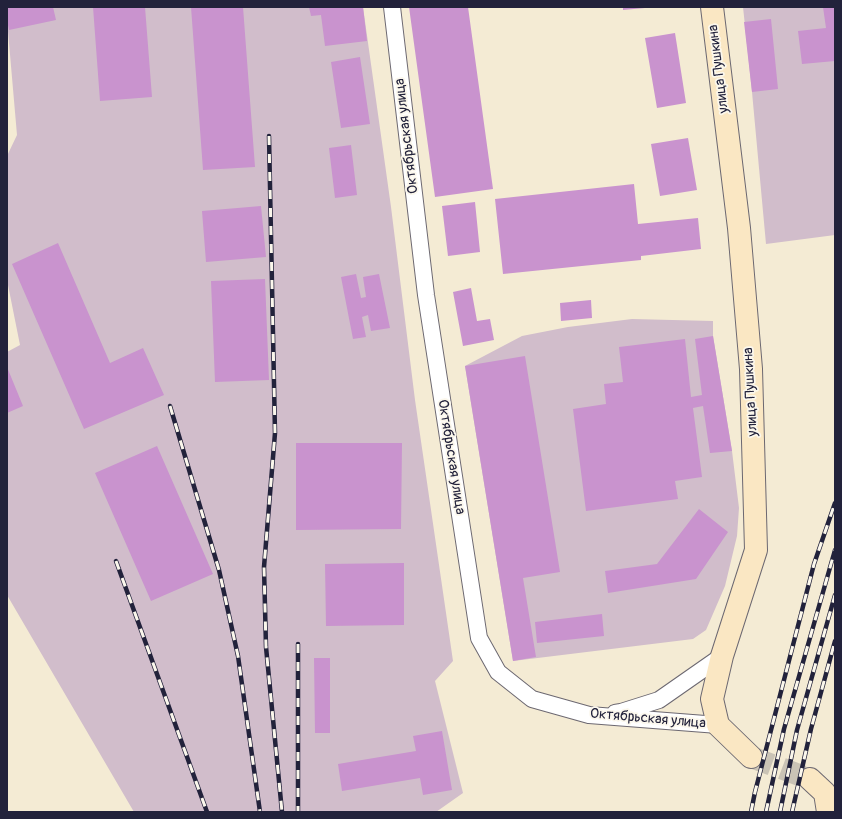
<!DOCTYPE html>
<meta charset="utf-8">
<style>
body{margin:0}
#map{position:relative;width:842px;height:819px;overflow:hidden;background:#f4ebd4;font-family:Pangolin,sans-serif}
canvas{display:block}
.frame{position:absolute;inset:0;border:8px solid #22223b;pointer-events:none}
</style>
<div id="map">
<canvas width="842" height="819"></canvas>
<div class="frame"></div>
</div>
<script>
const ctx = document.querySelector('canvas').getContext('2d');
ctx.lineJoin = 'round';
function paint(path, color) { ctx.fillStyle = color; ctx.fill(path, 'evenodd'); }
function stroke(path, color, width, dash) { ctx.strokeStyle = color; ctx.lineWidth = width; ctx.lineCap = dash ? 'butt' : 'round'; ctx.setLineDash(dash || []); ctx.stroke(path); }
function label(font, color, halo, rows, align = 'center') {
  ctx.font = font + ' Pangolin,sans-serif'; ctx.lineWidth = 3.5; ctx.setLineDash([]); ctx.textBaseline = 'middle'; ctx.strokeStyle = halo; ctx.fillStyle = color; for (const [text, x, y, turn = 0] of rows) {
    ctx.save(); ctx.translate(x, y); ctx.rotate((+turn || 0) * Math.PI / 180); ctx.textAlign = isNaN(turn) ? turn : align; if (halo) ctx.strokeText(text, 0, 0); ctx.fillText(text, 0, 0); ctx.restore();
  }
}
const industrial = new Path2D(`
 M7,7H363L391,207L415,400L453,661L435,681L463,793L436,812H134L7,595V352L20,345L7,280V156L17,135L7,20Z
 M743,7H835V235L766,244L752,92Z
 M632,319L713,321V336L732,451L739,508L737,536L725,586L706,630L693,639L513,661L465,366L522,336L568,327Z`);
const building = new Path2D(`
 M7,7H53L56,20L9,30L7,20Z
 M93,7H145L152,97L100,101Z
 M191,7H243L255,167L203,170Z
 M309,7H363L367,41L325,46L321,15L311,16Z
 M409,7H468L493,189L435,197Z
 M623,7H645V8L623,10Z
 M823,7H835V61L802,64L798,31L826,28Z
 M771,19L778,89L752,92L744,22Z
 M675,33L686,103L657,108L645,38Z
 M360,57L370,124L341,128L331,62Z
 M688,138L697,190L660,196L651,144Z
 M351,145L357,195L335,198L329,148Z
 M634,184L638,224L698,218L701,249L641,256V260L503,274L495,199Z
 M475,202L480,252L448,256L442,206Z
 M261,206L266,257L206,262L202,211Z
 M58,243L110,363L143,348L164,395L84,429L12,264Z
 M356,274L361,298L366,297L363,277L379,274L390,328L371,331L368,315L362,317L366,337L353,339L341,277Z
 M265,279L269,380L215,382L211,281Z
 M471,288L477,321L490,319L494,340L463,346L453,292Z
 M591,300L592,318L561,321L560,303Z
 M713,336L732,451L710,453L703,406L693,408L702,477L675,481L678,499L586,511L573,409L606,404L604,384L623,382L619,347L685,339L691,397L702,395L695,339Z
 M525,356L560,572L523,578L536,657L513,661L465,366Z
 M7,367L23,406L7,413Z
 M296,443H402L401,529L296,530Z
 M157,446L213,574L151,601L95,473Z
 M699,509L728,532L696,579L608,593L605,571L657,564Z
 M404,563V625L326,626L325,564Z
 M602,614L604,636L537,643L535,622Z
 M314,658H330V733H315Z
 M442,731L452,790L423,795L420,778L342,791L338,764L416,751L413,736Z`);
const secondaryTunnel = new Path2D(`
 M751,757L810,779`);
const street = new Path2D(`
 M392,7L426,295L479,638L498,672L532,699L589,715L718,725
 M615,713L621,712L659,700L722,656`);
const secondary = new Path2D(`
 M712,7L739,228L751,369L756,550L722,656L712,699L718,725L751,757
 M810,779L825,793L828,812`);
const rail = new Path2D(`
 M269,136L275,433L264,567L266,647L282,812
 M170,406L219,570L238,656L260,812
 M116,561L207,812
 M298,644V812
 M751,812L755,792L814,564L835,503
 M766,812L784,729L835,550
 M780,812L797,730L835,595
 M792,812L811,729L835,641`);
const streetNames = [
 ["улица Пушкина",719,69,-97],
 ["Октябрьская улица",407,136,-97],
 ["улица Пушкина",751,392,-93],
 ["Октябрьская улица",451,457,81],
 ["Октябрьская улица",648,719,5]
];
paint(industrial, '#d1bdcb');
paint(building, '#c993ce');
stroke(secondaryTunnel, '#cac3b5', 22, [22, 11]);
stroke(street, '#6c6871', 18);
stroke(secondary, '#6c6871', 24);
stroke(street, '#fff', 16);
stroke(secondary, '#fae7c3', 22);
stroke(rail, '#22223b', 4.5);
stroke(rail, '#fbf7ec', 3, [9]);
label('14px', '#22223b', '#fbf7ec', streetNames);
</script>
